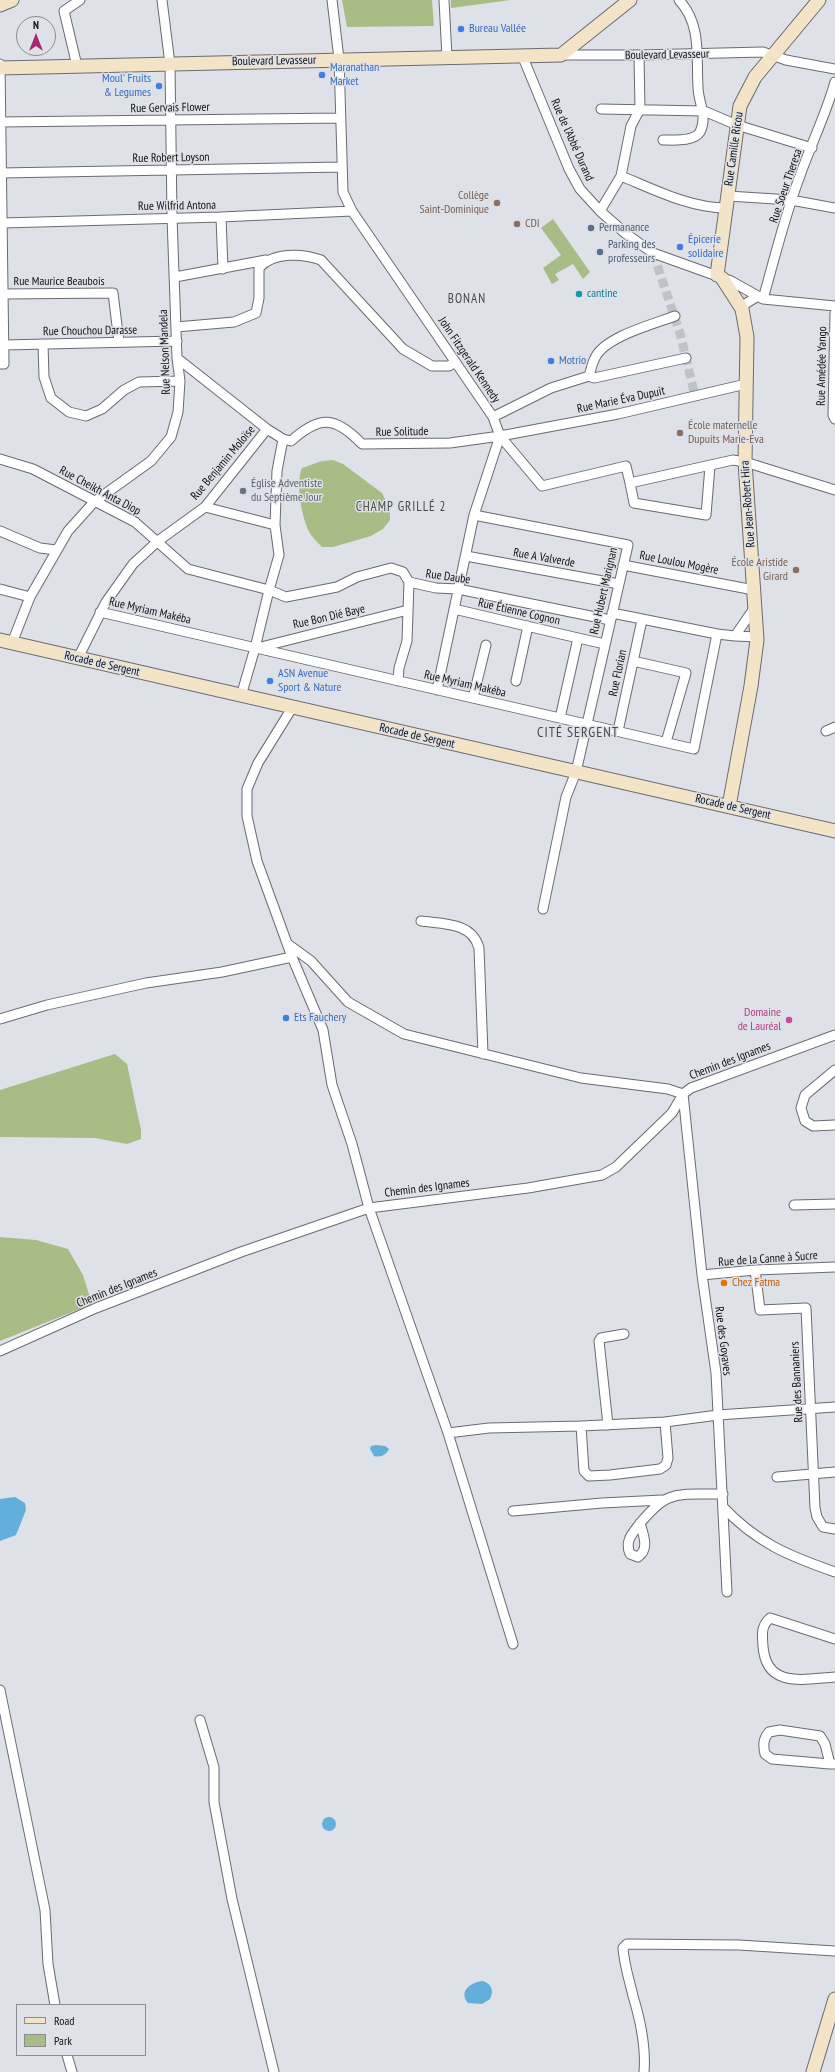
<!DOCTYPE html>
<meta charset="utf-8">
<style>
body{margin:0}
#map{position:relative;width:835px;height:2072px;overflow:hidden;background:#dee1e8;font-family:"PT Sans Narrow",sans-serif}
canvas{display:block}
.legend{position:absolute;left:16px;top:2004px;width:130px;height:52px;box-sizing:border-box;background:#dee1e8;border:1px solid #8b8d92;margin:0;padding:5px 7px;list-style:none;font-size:12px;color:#0f1012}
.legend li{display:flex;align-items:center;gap:8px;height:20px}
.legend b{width:20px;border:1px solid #8b8d92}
.north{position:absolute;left:16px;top:16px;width:40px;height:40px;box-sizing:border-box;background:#dee1e8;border:1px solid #8b8d92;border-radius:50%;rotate:0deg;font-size:11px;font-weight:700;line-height:16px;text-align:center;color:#0f1012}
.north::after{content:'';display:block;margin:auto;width:14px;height:18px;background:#aa256f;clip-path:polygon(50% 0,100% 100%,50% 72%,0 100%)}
</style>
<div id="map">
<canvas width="835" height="2072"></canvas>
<ul class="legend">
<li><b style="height:5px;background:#f3e4c7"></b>Road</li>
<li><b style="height:11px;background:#a7bd85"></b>Park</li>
</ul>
<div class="north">N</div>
</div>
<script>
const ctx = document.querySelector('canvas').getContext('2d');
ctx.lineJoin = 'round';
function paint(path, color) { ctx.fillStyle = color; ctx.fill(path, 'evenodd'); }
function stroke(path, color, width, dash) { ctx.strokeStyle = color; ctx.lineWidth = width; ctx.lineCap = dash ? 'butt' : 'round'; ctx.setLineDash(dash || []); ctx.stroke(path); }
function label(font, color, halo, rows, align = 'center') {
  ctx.font = font + ' "PT Sans Narrow",sans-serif'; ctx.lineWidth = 3; ctx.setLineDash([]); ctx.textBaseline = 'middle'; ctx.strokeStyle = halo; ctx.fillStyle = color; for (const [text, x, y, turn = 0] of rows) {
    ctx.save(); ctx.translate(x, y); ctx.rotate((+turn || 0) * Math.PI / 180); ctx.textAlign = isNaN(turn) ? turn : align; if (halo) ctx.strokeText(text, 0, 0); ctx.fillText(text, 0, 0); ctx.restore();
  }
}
const green = new Path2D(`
 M342,0H432L434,26L347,27Z
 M451,0H511L451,8Z
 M553,219L590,272L583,279L573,264L555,274L559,280L552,284L543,268L561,255L541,228Z
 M333,460L343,464L382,493L390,509V520L383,529L371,536L333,547H322C318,543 314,539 311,535C302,521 295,483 302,468L322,461Z
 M115,1054L127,1064L141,1130V1139L127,1144L95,1138L0,1137V1090Z
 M0,1237L36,1240L68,1249L83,1275L92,1304L0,1341Z`);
const water = new Path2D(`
 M376,1445L385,1446L389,1449C386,1455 380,1458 374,1456L370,1449L371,1446Z
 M15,1497L25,1503L26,1510L16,1535L0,1541V1499Z
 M322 1824a7 7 0 1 1 14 0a7 7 0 1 1-14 0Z
 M483,1981C492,1984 494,1991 490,1999L482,2004L468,2003C458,1991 471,1982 483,1981Z`);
const streetTunnel = new Path2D(`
 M653,253L680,333L695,396`);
const street = new Path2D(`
 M332,0L339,59L343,192L352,211L493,417L500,436L474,515L437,690
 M444,0L447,57
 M522,55L569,169L580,189L600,211L625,233L653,253L731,281L763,299L835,306
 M561,55H639L763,52L786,60L835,69
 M77,66L64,11L80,0
 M601,109L704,111L737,125L812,148
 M0,122L340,118
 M663,140C673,140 694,142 700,132C708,116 698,102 698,87C696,56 702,25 679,0
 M0,173L342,167
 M621,176L631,126L640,109L639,55
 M728,196L791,200L835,208
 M600,211L621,176C653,189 690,208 726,208
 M221,217L223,269
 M3,223L221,217L352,211
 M175,277L266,260
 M3,294L113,293L119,342
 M763,299C775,257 785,214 801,173C812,142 826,114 835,82
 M742,309L745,304L758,296
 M835,313L833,415L835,419
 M176,327L234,322L256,313L259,298V268C273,252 302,253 321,260L403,349L432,366H449L455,362
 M43,344L44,377L51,398L69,412L86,416L102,409L124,390L139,382L180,381
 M4,345L177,341
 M177,358L267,429L283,439L291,441C320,415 335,416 362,444L450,443L500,436L618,414L746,384
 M0,364H4L0,64
 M589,376C591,370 592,363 595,358C604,337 654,324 675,316
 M493,417L551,388L589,376L594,378L686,358
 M500,436L542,486L626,466L630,483L733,460L745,462L835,490
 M0,459L33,469L135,522L188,569L269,590L286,597L337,587L357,577L391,568L403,572L409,582L436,588L458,589L610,620
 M630,483L634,503L706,515L710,466
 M205,507L275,525L279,555L269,590L255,648L241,696
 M474,515L628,545L576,772L566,797L543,909
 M275,525L277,471L283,439
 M0,531L40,548L56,550
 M466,556L619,584
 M623,565L754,590
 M0,589L30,597
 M454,609L578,638L560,718
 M100,612L694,749L717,634L735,636L755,607
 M612,613L717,634
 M735,636L757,637
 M578,638L605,644
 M12,643L30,597L68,531L94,502L151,461L171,437L178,412L180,381L177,358L172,217L170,64L162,0
 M257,648L408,610
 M78,658L106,602L133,564L158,541L205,507L267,429
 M633,661L686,673L666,742
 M398,681L399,668L407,641L409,582
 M516,681L528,626
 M473,698L486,645
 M292,708L258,763L247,789V816L257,861L292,957L323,1030L332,1085L352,1144L369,1208L448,1433L513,1644
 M618,731L642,620
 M826,731L835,727
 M421,921C443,924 472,922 479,948L483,1054
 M289,945L311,961L348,1002L404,1034L581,1078L668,1089L683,1094L702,1275L716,1373L727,1592
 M0,1019L47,1005L146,983L222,972L292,957
 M835,1070L805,1095L801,1108L805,1121L813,1126L835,1125
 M794,1205L835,1204
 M755,1270L760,1310L806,1308L815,1508L817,1517L823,1527L835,1529
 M702,1275L755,1270L835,1267
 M0,1351L96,1308L241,1252L369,1208L528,1188L602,1175L616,1167L672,1113L683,1094L691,1088L835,1035
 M608,1425L599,1341L601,1338L624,1334
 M581,1426L584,1471L589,1476L610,1475L660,1469L666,1465L668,1458L665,1422
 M448,1433L489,1428L581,1426L665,1422L718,1415L835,1407
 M777,1477L835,1472
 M723,1507C757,1543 789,1556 835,1572
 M513,1511L602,1503L662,1500
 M640,1523C643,1534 650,1549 638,1557L630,1554C625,1542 631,1535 638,1526C668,1488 677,1495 723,1494
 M835,1639L770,1618C761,1626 762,1634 763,1646C766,1689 804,1679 835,1677
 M0,1690L45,1910L48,1964L55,2005
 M200,1720L214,1767V1802L232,1899L274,2072
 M830,1764L825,1744L820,1736L780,1730L769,1732C763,1739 763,1745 765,1754L772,1759L830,1764H835
 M67,2055L72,2072
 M644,2072C646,2048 640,2019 633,1996C629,1979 624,1964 623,1948L627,1944L739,1945L835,1951`);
const secondary = new Path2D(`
 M0,5L12,0
 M0,68L561,55L630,0
 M717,275L740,106L755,77L819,0
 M722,278L742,309L747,337L745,462L757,640L751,686L729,806
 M0,640L835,831
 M813,2072L835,1999`);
const markers = [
 [461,29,4,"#3f7fe0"],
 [322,75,4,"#3f7fe0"],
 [159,86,4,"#3f7fe0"],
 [497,203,4,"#8d6e63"],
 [517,224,4,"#8d6e63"],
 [591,228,4,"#5c6f8a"],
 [680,247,4,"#3f7fe0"],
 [600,252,4,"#5c6f8a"],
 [579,294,4,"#0f9aa8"],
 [551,361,4,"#3f7fe0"],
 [680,433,4,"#8d6e63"],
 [243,491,4,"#6b7280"],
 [796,570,4,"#8d6e63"],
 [270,681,4,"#3f7fe0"],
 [286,1018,4,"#3f7fe0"],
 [789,1020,4,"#d1479c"],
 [724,1283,4,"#e8710a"]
];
const shopNames = [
 ["Bureau Vallée",469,29],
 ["Maranathan",330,68],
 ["Market",330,82],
 ["Moul' Fruits",151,79,"right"],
 ["& Legumes",151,93,"right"],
 ["Épicerie",688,240],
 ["solidaire",688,254],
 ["Motrio",559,361],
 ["ASN Avenue",278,674],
 ["Sport & Nature",278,688],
 ["Ets Fauchery",294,1018]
];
const streetNames = [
 ["Boulevard Levasseur",667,55,-1],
 ["Boulevard Levasseur",274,61,-1],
 ["Rue Gervais Flower",170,108,-1],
 ["Rue de l'Abbé Durand",572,140,66],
 ["Rue Camille Ricou",734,149,-82],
 ["Rue Robert Loyson",171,158,-1],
 ["Rue Soeur Theresa",786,186,-71],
 ["Rue Wilfrid Antona",177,206,-1],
 ["Rue Maurice Beaubois",59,282],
 ["Rue Chouchou Darasse",90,331,-1],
 ["Rue Nelson Mandela",165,352,-92],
 ["John Fitzgerald Kennedy",469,360,56],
 ["Rue Amédée Yango",822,366,-89],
 ["Rue Marie Éva Dupuit",621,400,-12],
 ["Rue Solitude",402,432,-1],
 ["Rue Benjamin Moloïse",223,463,-50],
 ["Rue Cheikh Anta Diop",100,491,28],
 ["Rue Jean-Robert Hira",748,504,-94],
 ["Rue A Valverde",544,558,10],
 ["Rue Loulou Mogère",679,563,11],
 ["Rue Daube",448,577,8],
 ["Rue Hubert Marignan",604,591,-77],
 ["Rue Myriam Makéba",150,611,13],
 ["Rue Étienne Cognon",519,612,13],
 ["Rue Bon Dié Baye",329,617,-13],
 ["Rocade de Sergent",102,664,13],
 ["Rue Florian",618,673,-78],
 ["Rue Myriam Makéba",465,684,13],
 ["Rocade de Sergent",417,736,13],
 ["Rocade de Sergent",733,807,13],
 ["Chemin des Ignames",730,1061,-21],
 ["Chemin des Ignames",427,1188,-7],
 ["Rue de la Canne à Sucre",768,1259,-4],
 ["Chemin des Ignames",117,1288,-22],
 ["Rue des Goyaves",723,1341,83],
 ["Rue des Bannaniers",797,1382,-93]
];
const educationNames = [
 ["Collège",489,196],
 ["Saint-Dominique",489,210],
 ["CDI",525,224,"left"],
 ["École maternelle",688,426,"left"],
 ["Dupuits Marie-Eva",688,440,"left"],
 ["École Aristide",788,563],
 ["Girard",788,577]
];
const serviceNames = [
 ["Permanance",599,228],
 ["Parking des",608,245],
 ["professeurs",608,259]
];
const cultureNames = [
 ["cantine",587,294]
];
const worshipNames = [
 ["Église Adventiste",251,484],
 ["du Septième Jour",251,498]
];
const hotelNames = [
 ["Domaine",781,1013],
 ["de Lauréal",781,1027]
];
const foodNames = [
 ["Chez Fatma",732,1283]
];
const neighbourhoodNames = [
 ["BONAN",467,299],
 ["CHAMP GRILLÉ 2",401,507]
];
const quarterNames = [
 ["CITÉ SERGENT",578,733]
];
paint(green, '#a7bd85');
paint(water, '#62afdb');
stroke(streetTunnel, '#bfc2c8', 9, [9, 4.5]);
stroke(street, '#696b71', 11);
stroke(secondary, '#696b71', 15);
stroke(street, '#fff', 9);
stroke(secondary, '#f3e4c7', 13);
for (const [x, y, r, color] of markers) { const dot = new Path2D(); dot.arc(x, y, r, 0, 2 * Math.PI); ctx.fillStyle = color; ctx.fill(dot); stroke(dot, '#dee1e8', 1.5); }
label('12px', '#366cbe', '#dee1e8', shopNames, 'left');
label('12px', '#0f1012', '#dee1e8', streetNames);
label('12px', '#785e54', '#dee1e8', educationNames, 'right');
label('12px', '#4e5e75', '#dee1e8', serviceNames, 'left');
label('12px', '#0d838f', '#dee1e8', cultureNames, 'left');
label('12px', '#5b616d', '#dee1e8', worshipNames, 'left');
label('12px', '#b23c85', '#dee1e8', hotelNames, 'right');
label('12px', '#c56008', '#dee1e8', foodNames, 'left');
ctx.letterSpacing = '1px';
label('13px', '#47494f', '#dee1e8', neighbourhoodNames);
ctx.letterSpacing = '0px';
ctx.letterSpacing = '1px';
label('14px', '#47494f', '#dee1e8', quarterNames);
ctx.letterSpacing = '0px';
</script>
